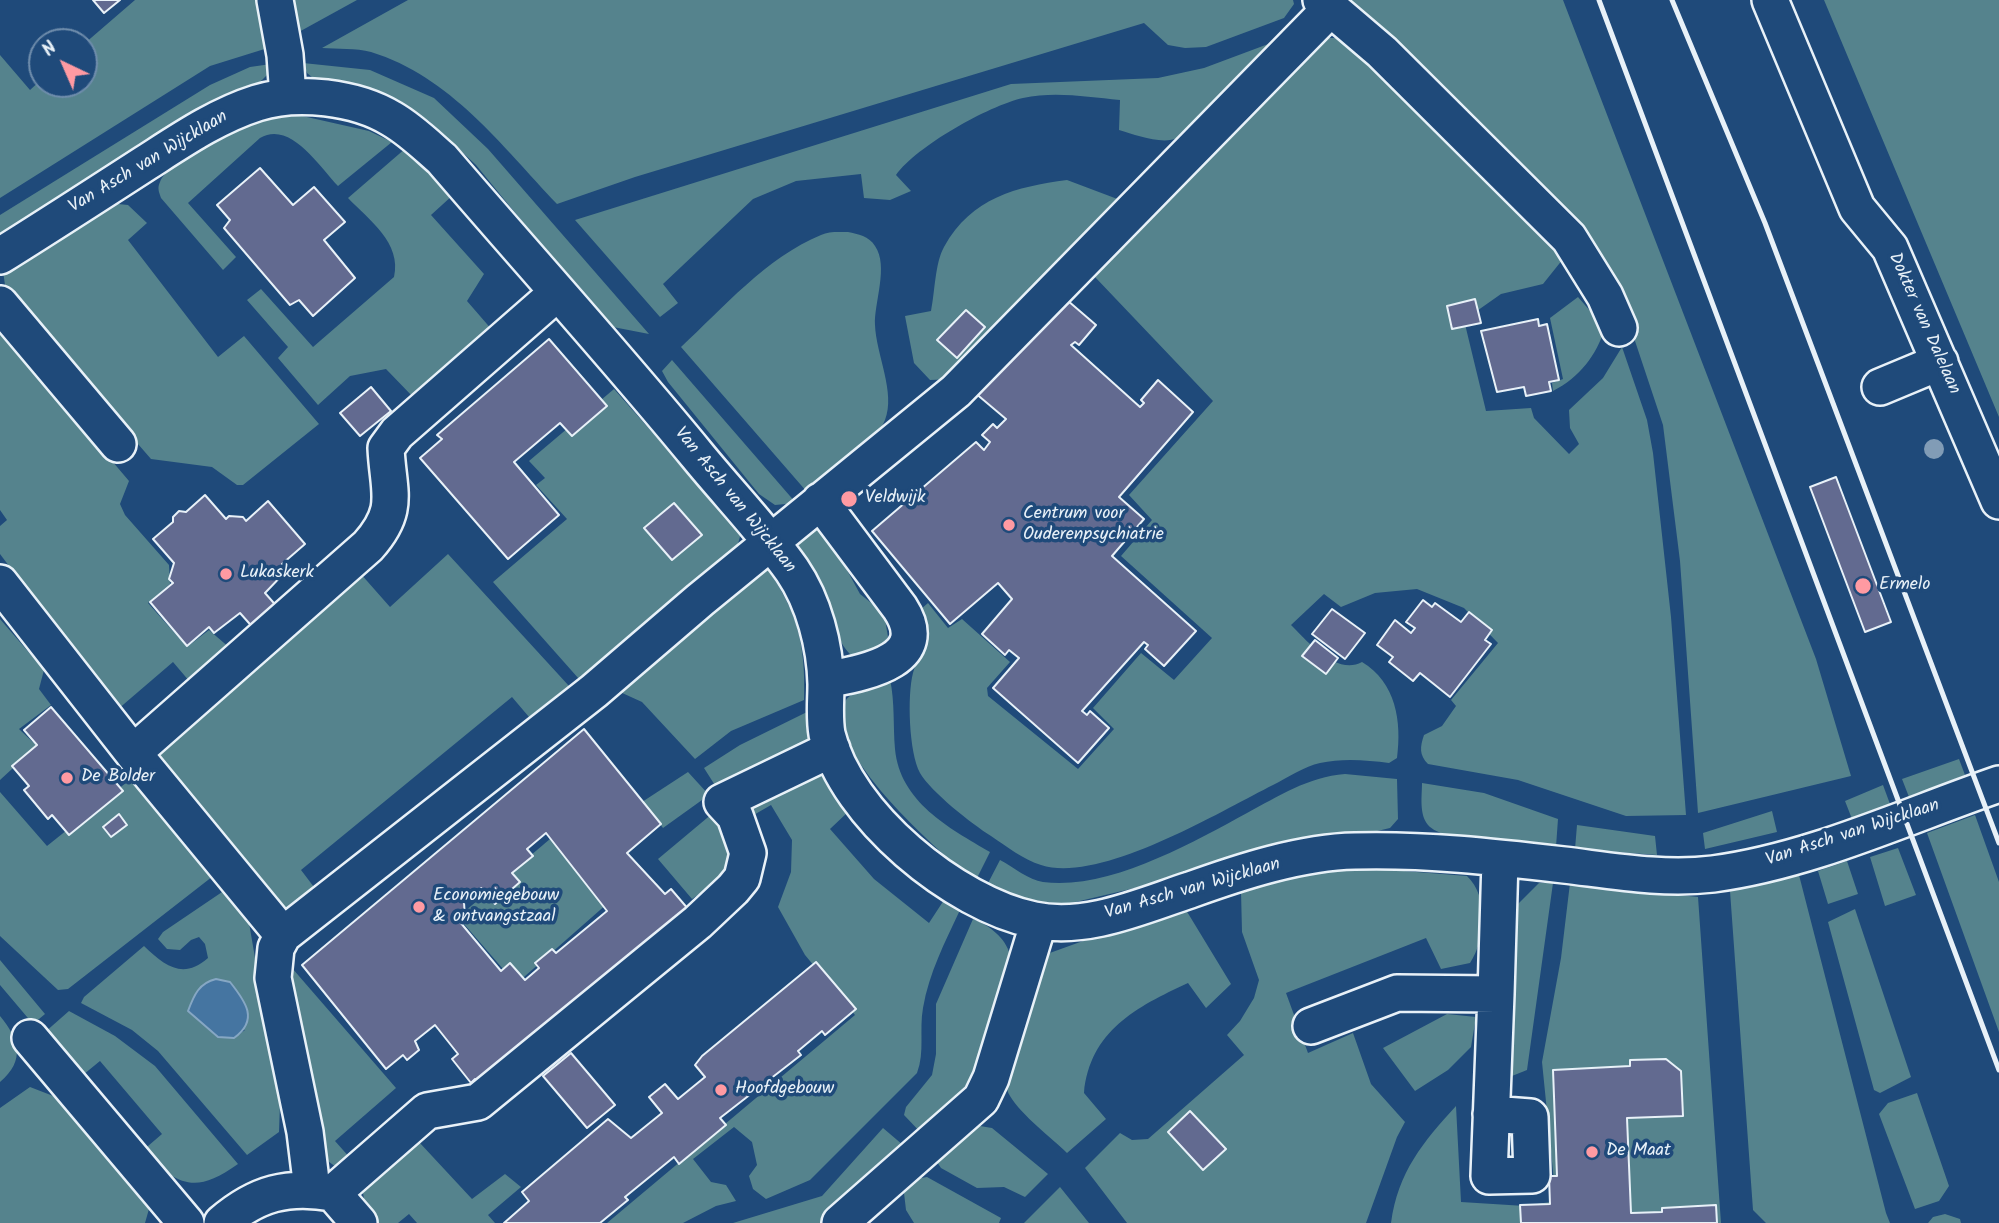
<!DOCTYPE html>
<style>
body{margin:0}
#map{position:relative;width:1999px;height:1223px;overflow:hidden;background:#1f4a7a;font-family:Kalam,sans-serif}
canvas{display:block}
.north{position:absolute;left:28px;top:28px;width:70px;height:70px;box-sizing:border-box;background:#1f4a7a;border:2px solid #6f8dac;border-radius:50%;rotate:316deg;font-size:19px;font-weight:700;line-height:28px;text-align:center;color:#e8f1f8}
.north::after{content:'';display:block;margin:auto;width:24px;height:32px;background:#ff9aa2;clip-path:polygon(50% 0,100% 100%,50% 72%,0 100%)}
</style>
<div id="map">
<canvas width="1999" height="1223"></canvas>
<div class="north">N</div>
</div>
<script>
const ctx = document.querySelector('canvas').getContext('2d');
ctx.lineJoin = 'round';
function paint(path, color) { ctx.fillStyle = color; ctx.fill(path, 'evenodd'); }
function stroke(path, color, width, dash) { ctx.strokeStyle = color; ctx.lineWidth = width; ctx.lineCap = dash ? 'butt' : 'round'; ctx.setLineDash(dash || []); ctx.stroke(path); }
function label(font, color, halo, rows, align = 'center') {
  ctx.font = font + ' Kalam,sans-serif'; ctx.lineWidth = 7; ctx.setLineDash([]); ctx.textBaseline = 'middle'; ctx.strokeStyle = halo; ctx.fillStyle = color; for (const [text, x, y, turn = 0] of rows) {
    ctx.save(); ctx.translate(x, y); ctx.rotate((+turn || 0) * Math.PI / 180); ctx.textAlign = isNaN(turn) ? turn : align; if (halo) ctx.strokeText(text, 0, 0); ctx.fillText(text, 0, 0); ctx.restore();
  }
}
const green = new Path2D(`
 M135,0H261L271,47L210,66L0,198V55L30,90L42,79V84H84V44Z
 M290,0H357L297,33Z
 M408,0H1293L1294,4L1284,18L1206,47L1185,48L1168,45L1144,23L635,177L557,204C502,146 450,76 371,52C356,48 337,49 322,48Z
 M1342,0H1563L1816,659L1851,776L1698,813L1680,561L1663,425L1633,335Z
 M1824,0H1999V417Z
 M1287,37C1261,62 1210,125 1178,138C1161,145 1136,135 1119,130L1120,100C1088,97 1055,91 1023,98C988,106 917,146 896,175L911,191L890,200L864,198L861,174L796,181L753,199L663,284L678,303L660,317L575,220L1011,84L1158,78L1204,68Z
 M1328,38H1344L1562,243L1563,259L1543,284L1501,294L1464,320L1486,411L1531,408L1534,418L1569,454L1579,444L1570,428L1569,410L1603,378L1622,347L1647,420L1653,453L1671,617L1686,815L1626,816L1518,780L1428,764C1419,755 1420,747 1424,735L1442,726L1456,706L1451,700L1498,643L1464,608L1417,589L1375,593L1341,607L1324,594L1291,625C1308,642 1337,676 1362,662C1396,682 1402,722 1397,758L1389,763C1367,760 1342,758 1320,763C1305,766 1287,778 1273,785C1219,812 1100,884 1041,865C1024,860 1006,846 991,836C972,824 931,792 920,773C909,753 907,695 913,673C919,651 938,634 920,610L928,603L948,628L962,619L1010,662L987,688L988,696L1078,769L1114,729L1093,708L1141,653L1174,680L1212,638L1121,556L1152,520L1129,495L1213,401L1095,277L1308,50Z
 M303,63L370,70L434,98L488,149L649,334L613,327L571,281L476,165L429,121L397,102L373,92L318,82L307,73Z
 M271,64L268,74L255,87L0,239V215L210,85L250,67Z
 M298,115L369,131L392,142L338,186C319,166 290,120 260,138L188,203L236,257L223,270L161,198C159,192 157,188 160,182C170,158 245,120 271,116C279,114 289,115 298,115Z
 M406,148L453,195L431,215L484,274L467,301L493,331L414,398L386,369L350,376L318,405L278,358L288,347L247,300L261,289L313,347L394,277C402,243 369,220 348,198Z
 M1067,180L1128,203L952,379L930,380L914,363L905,316L931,311C935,292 935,263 944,247C972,197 1016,187 1067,180Z
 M118,204L128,205L147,223L128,240L218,357L244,336L319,424L243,485H237L212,467L151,459L6,292L3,271L108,207Z
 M848,232C858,234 869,236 875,246C889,266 874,303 875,325C876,354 896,393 885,420C872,451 833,472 807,492L681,347C723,308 767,257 821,235C829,231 839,232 848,232Z
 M1578,297L1605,328C1596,356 1580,377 1553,391L1552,383L1563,379L1550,318Z
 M0,329L129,481L120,504L125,515L169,565L170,584L148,603L187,647L209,630L231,649L190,682L173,662L117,710L0,554V526L7,520L0,510Z
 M672,360L796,503L775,505L759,494L668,382L662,371Z
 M614,389L741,533L734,558L579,679L493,582L567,519L536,485L545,478L529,461Z
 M815,520L834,546L860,594L884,613L888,637L876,656L853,657C836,641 839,632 832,612C823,585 811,560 793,538Z
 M448,554L569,686L529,717L512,697L301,870L317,891L286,917L150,759L360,573L390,607Z
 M764,564C797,610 806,643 804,700L731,731L695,759L642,702L620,692Z
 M0,619L44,670L39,689L51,705L19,729L37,746L0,780Z
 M890,679C895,703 893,726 895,749C900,802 949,828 990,852L975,882C944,855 816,747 846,700C853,690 878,685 890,679Z
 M807,712L813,737L800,750L718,790L704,768L740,745Z
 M1959,759L1965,775L1909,797L1902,779Z
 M814,770L829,779L849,811L830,829L874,879L929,923L944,900L960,910C945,942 929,973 923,1008C919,1030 925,1052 917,1073L810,1180L766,1199L753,1189L749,1176L757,1165L752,1142L734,1127L693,1159L711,1182L726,1185L736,1201L716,1206L683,1223H607L855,1015L805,955L778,907L791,872L792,840L771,805L745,820L732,803Z
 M688,772L709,795L663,828L642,802Z
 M1345,774L1397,779L1398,819L1390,828L1050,908L986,887L1000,860C1013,867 1029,880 1043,882C1107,891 1192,843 1247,813C1279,796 1308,777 1345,774Z
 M132,778L217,873L68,989L58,990L0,936V792L47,846Z
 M1422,783L1484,793L1558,819L1556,847C1529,845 1444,844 1428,825C1419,814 1422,796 1422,783Z
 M1883,785L1890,804L1852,819L1845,801Z
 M1772,811L1777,832L1705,849L1703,833Z
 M713,813L729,833L735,859L713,884L692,899L658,859Z
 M1975,815L1999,882V1032L1927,833Z
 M1577,825L1655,836L1657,855L1575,849Z
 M550,839L608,903L516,984L458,917Z
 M1898,848L1916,895L1885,906L1870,857Z
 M1847,861L1858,894L1828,904L1818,871Z
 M1328,865L1467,876C1489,897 1486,939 1470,963L1441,969L1426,938L1286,993L1308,1053L1353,1033L1371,1084L1405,1122L1397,1137L1366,1223H1127L1085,1168L1120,1133L1132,1140L1148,1139L1244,1055L1227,1035L1240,1021L1254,998L1259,980L1242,932L1241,891Z
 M1799,875L1886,1213L1890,1223H1766L1753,1210L1730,891Z
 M1539,883H1553L1527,1070L1512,1076L1503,1070L1515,907Z
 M1570,883L1698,897L1721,1223H1391C1398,1172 1423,1142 1456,1106L1461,1202L1525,1206L1556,1201L1542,1062L1561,958Z
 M228,888L247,911L280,1104L279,1132L247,1155L158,1051L132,1030L81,1003L84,997L144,946C165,966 183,980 208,958L205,944L199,937L191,940L180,950L167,949L158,939L163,932ZM188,1011L245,1030L234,1038L218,1036Z
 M1177,907L1186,910L1231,984L1206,1008L1188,983C1136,1007 1090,1031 1084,1093L1106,1119L1067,1153C1052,1138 1021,1115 1010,1096C993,1066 1035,986 1047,954Z
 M1855,909L1911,1077L1880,1093L1874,1090L1828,922Z
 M973,919C989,925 1006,938 1010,955C1015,981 979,1068 965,1093C956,1109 936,1122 923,1135L904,1115L906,1107L932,1075L936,1054V1004Z
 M0,960L45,1014L33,1024L0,985Z
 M292,968L396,1088L335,1141L351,1159L347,1165L336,1167L325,1159L298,1038Z
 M69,1011L115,1036L155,1066L238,1164C193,1196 179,1184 141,1152L162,1134L100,1061L78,1079L44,1033Z
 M1447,1014L1476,1017L1471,1047L1448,1070L1415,1091L1383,1048Z
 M0,1016C19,1039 26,1060 0,1082Z
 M30,1087L61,1099L149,1209L145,1223H0V1108Z
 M1917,1093L1949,1186L1939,1201L1915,1209L1879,1114L1888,1103Z
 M980,1126L992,1128L1048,1174L1025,1197L1004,1187L977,1188L941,1168L937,1162Z
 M883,1128L910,1151L824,1223H733L822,1196Z
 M419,1142L472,1199L505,1174L521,1187L488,1215L495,1223H417L409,1214L398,1223H379L365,1205L363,1193L393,1159Z
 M927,1177L1001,1218L999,1223H914L906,1210L904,1193L916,1179Z
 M1060,1187L1089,1223H1024Z
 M1945,1214L1960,1219L1961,1223H1928L1933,1217Z`);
const water = new Path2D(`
 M216,979L230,982C246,1002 259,1020 234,1038L218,1037L188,1011C194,995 199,983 216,979Z`);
const building = new Path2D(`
 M93,0H120L104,13Z
 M260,168L293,205L314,187L345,222L324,240L355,278L313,316L299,300L290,305L224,228L230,220L217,205Z
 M1060,294L1096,325L1079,345L1075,342L1071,345L1140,407L1144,403L1141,400L1158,380L1193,412L1119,497L1144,519L1112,556L1196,631L1164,666L1145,649L1148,645L1144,642L1082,711L1087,715L1090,711L1109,728L1078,763L993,688L1019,658L1009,650L1005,655L982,634L1012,599L998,583L950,624L872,531L976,442L984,450L990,442L982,435L993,424L997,428L1006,419L974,392Z
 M1475,299L1481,323L1452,329L1447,306Z
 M966,310L985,327L957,358L937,340Z
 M1538,319L1539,326L1547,324L1559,380L1549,382L1551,391L1526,396L1524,387L1497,392L1481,331Z
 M549,339L607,406L572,436L560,423L514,462L559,515L508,559L420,458L442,439L437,435Z
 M371,387L391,411L360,436L340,413Z
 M1836,477L1891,622L1865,632L1810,487Z
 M205,495L226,519L229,516L243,517L246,521L268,501L305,544L282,564L288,569L265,593L280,610L256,631L240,613L214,633L209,627L187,646L150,602L173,583L169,579L174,563L153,539L173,522V517L179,511L186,512Z
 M674,503L702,535L672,560L644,528Z
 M1423,600L1432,607L1435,603L1461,622L1469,612L1492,630L1485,640L1491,644L1450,697L1420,673L1413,681L1389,662L1393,657L1377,645L1395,620L1411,633L1415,628L1406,622Z
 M1332,609L1365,633L1345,659L1312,634Z
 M1315,640L1338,658L1326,674L1302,656Z
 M51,707L123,791L69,835L52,815L48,819L24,790L29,786L12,766L37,745L24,730Z
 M584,729L661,824L627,853L665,894L671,889L689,910L481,1086L475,1079L471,1083L452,1059L458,1054L435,1025L415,1041L419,1050L407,1060L403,1055L386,1069L302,965ZM546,833L607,911L556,953L552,949L535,963L539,968L525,980L510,963L501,971L460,922L465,919L464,902L481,888L495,904L520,882L512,873L533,856L527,849Z
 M119,814L127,825L111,837L103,827Z
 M816,962L856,1009L825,1035L822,1031L798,1051L801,1055L720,1118L726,1125L679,1164L674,1157L625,1197L628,1200L600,1223H504L529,1201L522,1192L608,1119L631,1138L662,1113L649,1097L665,1084L678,1099L705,1077L695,1065L702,1056Z
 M571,1053L615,1105L587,1128L543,1076Z
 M1666,1059L1681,1071L1683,1116L1627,1118L1631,1213L1662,1212V1208L1716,1205L1717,1223H1521L1520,1205L1550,1204L1549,1176H1557L1553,1070L1630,1066V1060Z
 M1190,1111L1226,1149L1203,1170L1168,1132Z`);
const minor = new Path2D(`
 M275,0L285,55L288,97
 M1321,0L1382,52L1569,238L1605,296L1619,328
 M1770,0L1857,208L1890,248L1999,501
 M0,256C48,226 96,195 144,164C180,141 216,116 257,103C297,90 356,97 392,119C411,130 426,145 442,159C527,258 614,354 697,455C728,493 764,530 792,570C814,602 825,646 826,684C826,701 824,717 827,734C846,815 955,904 1034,920C1087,931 1141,906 1190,890C1240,872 1301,852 1355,851C1424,849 1495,857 1564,865C1614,871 1663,880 1713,874C1811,861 1906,816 1999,784
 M0,304L118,444
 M1880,387L1940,362
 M820,501L900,608C935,662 861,673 826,680
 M0,583L133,753
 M283,935L133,753L368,546C401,509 388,492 386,448L397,433L557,293
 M1311,1026L1397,993L1496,994L1500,860
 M30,1038L186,1223
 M1491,1114L1530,1117L1532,1175L1489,1176L1496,994
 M312,1189L305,1132L273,978L276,948L283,935L594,691L700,600L956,391L1330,9
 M333,1193L427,1111L478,1102L698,922L733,889L742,878L748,853L735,816L722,802L832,749
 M222,1223C257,1193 288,1185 333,1193L359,1223
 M840,1223L981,1099L991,1078L1039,921`);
const rail = new Path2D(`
 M1599,0L1999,1070
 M1672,0L1765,223L1999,843`);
const trees = [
 [1934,449]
];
const markers = [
 [849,499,9,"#ff9aa2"],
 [1009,525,7,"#ff9aa2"],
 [226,574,7,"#ff9aa2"],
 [1863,586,9,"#ff9aa2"],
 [67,778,7,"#ff9aa2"],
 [419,907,7,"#ff9aa2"],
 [721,1090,7,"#ff9aa2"],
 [1592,1152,7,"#ff9aa2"]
];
const streetNames = [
 ["Van Asch van Wijcklaan",149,163,-31],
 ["Dokter van Dalelaan",1923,324,66],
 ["Van Asch van Wijcklaan",734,501,51],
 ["Van Asch van Wijcklaan",1853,834,-18],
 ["Van Asch van Wijcklaan",1193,890,-16]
];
const poiNames = [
 ["Veldwijk",865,499],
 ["Centrum voor",1023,515],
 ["Ouderenpsychiatrie",1023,536],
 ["Lukaskerk",240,574],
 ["Ermelo",1879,586],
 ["De Bolder",81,778],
 ["Economiegebouw",433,897],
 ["& ontvangstzaal",433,918],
 ["Hoofdgebouw",735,1090],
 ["De Maat",1606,1152]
];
paint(green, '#55838d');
paint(water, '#4575a1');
stroke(water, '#86a7c4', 2);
paint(building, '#626a90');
stroke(building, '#e8f1f8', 2);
stroke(minor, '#e8f1f8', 40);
stroke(minor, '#1f4a7a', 35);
stroke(rail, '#e8f1f8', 5);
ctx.fillStyle = '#819cb6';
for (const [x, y] of trees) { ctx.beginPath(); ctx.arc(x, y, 10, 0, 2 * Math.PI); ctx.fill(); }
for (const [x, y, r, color] of markers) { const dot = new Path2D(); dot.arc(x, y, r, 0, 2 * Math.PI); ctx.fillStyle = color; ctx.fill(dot); stroke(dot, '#1f4a7a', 2.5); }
label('18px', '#e8f1f8', '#1f4a7a', streetNames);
label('18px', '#e8f1f8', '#1f4a7a', poiNames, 'left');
</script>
